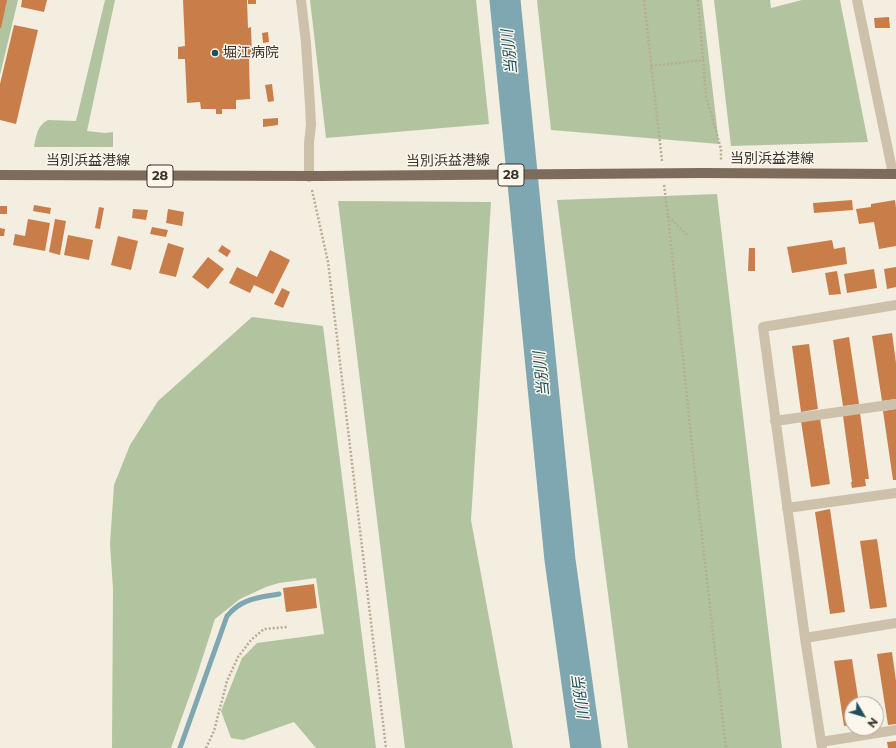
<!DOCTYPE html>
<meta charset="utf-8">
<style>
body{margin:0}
#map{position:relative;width:896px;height:748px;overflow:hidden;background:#f4eee0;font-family:Montserrat,sans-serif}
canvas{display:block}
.north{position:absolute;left:844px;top:696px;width:40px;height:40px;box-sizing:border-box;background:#fbf7ed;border:1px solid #aea89f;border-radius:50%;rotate:128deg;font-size:11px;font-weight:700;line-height:16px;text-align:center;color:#3b322b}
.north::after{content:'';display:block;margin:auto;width:14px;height:18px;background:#1e4f5e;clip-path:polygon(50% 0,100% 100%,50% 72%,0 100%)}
</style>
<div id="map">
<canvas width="896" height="748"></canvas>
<div class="north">N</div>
</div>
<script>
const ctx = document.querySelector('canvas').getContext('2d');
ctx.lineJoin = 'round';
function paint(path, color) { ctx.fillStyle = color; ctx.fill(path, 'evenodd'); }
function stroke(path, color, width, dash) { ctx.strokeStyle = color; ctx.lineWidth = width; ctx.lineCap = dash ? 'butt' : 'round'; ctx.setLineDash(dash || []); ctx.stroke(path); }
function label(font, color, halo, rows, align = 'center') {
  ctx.font = font + ' Montserrat,"Noto Sans JP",sans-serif'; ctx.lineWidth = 3; ctx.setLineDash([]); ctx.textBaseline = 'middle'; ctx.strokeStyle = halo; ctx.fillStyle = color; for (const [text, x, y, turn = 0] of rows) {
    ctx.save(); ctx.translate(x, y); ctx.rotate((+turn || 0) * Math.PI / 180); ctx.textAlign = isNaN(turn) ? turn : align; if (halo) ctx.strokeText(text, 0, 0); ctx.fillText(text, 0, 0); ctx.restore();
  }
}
const green = new Path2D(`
 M0,0H18L0,75Z
 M105,0H115L87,131L105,133L113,132V147H34C36,137 37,125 48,120L76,121Z
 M310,0H476L489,124L326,138Z
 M537,0H702L719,144L551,130Z
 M714,0H770L771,8L802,0H840L868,142L731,146Z
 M717,194L782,748H628L557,200Z
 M338,201L491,202L471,520L513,748H405Z
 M252,317L323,326L376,748H316L294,722L243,740L231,738L221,711L242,658L257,643L324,634L316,578L279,583L266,587L240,599L215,619L197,675L171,748H112L113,589L110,544L114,485L130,445L158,401Z`);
const stream = new Path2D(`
 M180,748L227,616C242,598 258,598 279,594`);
const river = new Path2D(`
 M505,0L560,560L586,748`);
const building = new Path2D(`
 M0,0H7L1,28H0Z
 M22,0H47L44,12L21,7Z
 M183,0H247L248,28L251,27L252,59H249L250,99L236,100V109H222V114H216V109H201L200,102L187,103L185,59H178V47L185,46Z
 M248,0H256V4H248Z
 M889,17L890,28H875L874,18Z
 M14,25L38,30L16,124L0,120V84Z
 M268,32L269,42L263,43L262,33Z
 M272,84L274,101L268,102L265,85Z
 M278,118V125L263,127V119Z
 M852,200L853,210L814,213L813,203Z
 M895,200L896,208V246L879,249L874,222L859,224L856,209L871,207V204Z
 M34,205L51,208L50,214L33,211Z
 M0,206H7V214H0Z
 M99,207L104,208L100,229L95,228Z
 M133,209L148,210L146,220L132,218Z
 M168,209L184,212L182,226L166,223Z
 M28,219L50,223L45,251L13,245L15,234L25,236Z
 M55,219L66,221L60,255L49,252Z
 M152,227L168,230L166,237L150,234Z
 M0,228L5,229L4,236H0Z
 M68,235L93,240L89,260L64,255Z
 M118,236L138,241L131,270L111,265Z
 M832,240L834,249L845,247L847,264L792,273L787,247Z
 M168,243L184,248L176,277L159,273Z
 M222,245L231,251L227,257L218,251Z
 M749,248H755V271H748Z
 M270,250L290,260L273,294L254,285L250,293L229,283L237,267L257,277Z
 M208,257L224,269L208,289L192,277Z
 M896,267V287L887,289L884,269Z
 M874,269L877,288L847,293L844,274Z
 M837,271L841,294L829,295L825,273Z
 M282,288L290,292L283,308L274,304Z
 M892,333L896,363V399L882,401L872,336Z
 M849,337L859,404L843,406L833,340Z
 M809,344L818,409L801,412L792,346Z
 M896,409V480H893L883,411Z
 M860,413L869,479H865L866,486L852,488L851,482H852L843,416Z
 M820,418L830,484L811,487L801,421Z
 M830,509L845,612L830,614L815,512Z
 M877,539L887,607L870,609L860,541Z
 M314,584L317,608L286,612L283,588Z
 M892,652L896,681V724L888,725L877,654Z
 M852,659L859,704H852V725L844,726L834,661Z
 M881,711L882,721L876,722V712Z
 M896,741V748H888L887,742Z`);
const path = new Path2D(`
 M644,0L662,161
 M698,0L706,96L721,149V160
 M651,66L704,60
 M664,185L668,216L687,235
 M312,190L328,262L386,748
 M668,216L696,484L726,748
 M206,748L214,731L227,681L238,657L251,640L264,629L288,627`);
const minor = new Path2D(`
 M301,0L306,43L310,105L311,125L309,143V177
 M857,0L893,174
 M775,421L896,404
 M787,508L896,493
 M805,638L896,623
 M821,742L896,730
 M822,748L805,638L763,327L896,305`);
const major = new Path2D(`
 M702,173L896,174
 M0,175L320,176`);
const majorBridge = new Path2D(`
 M320,176L702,173`);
const markers = [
 [215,53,4,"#1e4f5e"]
];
const shields = [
 [511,175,26],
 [160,176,26]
];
const shieldNames = [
 ["28",511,175],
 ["28",160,176]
];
const poiNames = [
 ["堀江病院",223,53]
];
const streetNames = [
 ["当別浜益港線",772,159],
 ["当別浜益港線",88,161],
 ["当別浜益港線",448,161,-1]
];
const waterNames = [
 ["当別川",510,52,-96],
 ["当別川",542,374,-96],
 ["当別川",579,696,82]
];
paint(green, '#b1c49f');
stroke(stream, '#7ea7b2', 5);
stroke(river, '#7ea7b2', 31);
paint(building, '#c97e4a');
stroke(path, '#b9ab95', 2.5, [2, 2]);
stroke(minor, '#cdc1ab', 10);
stroke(major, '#7d6c5b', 10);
stroke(majorBridge, '#7d6c5b', 10);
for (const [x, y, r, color] of markers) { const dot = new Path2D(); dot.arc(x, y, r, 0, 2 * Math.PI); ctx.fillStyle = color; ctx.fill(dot); stroke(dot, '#fbf7ed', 1.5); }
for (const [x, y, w] of shields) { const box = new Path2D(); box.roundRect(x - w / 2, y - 11, w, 22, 3); ctx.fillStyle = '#fbf7ed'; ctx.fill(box); stroke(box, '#3b322b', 1); }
label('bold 13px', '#3b322b', null, shieldNames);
label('14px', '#3b322b', '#fbf7ed', poiNames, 'left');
label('14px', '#3b322b', '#fbf7ed', streetNames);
label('italic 15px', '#1e4f5e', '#fbf7ed', waterNames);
</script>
